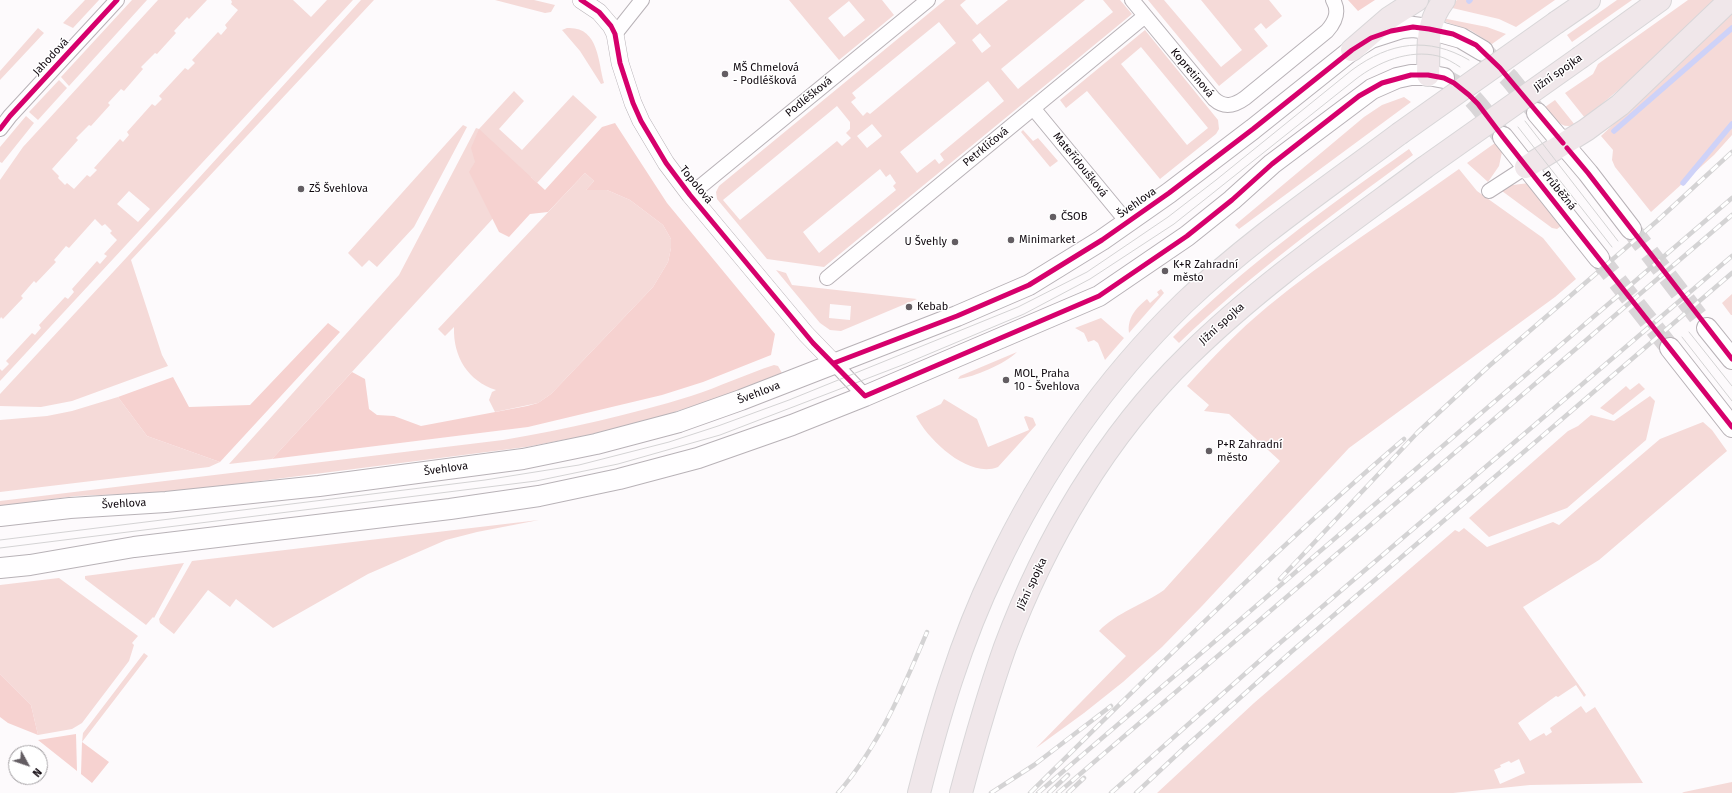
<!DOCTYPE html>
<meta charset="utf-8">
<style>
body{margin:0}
#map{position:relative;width:1732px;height:793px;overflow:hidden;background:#fdfafc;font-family:"Fira Sans",sans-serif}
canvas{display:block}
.north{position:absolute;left:8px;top:745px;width:40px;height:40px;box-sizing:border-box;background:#fff;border:1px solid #9f9c9f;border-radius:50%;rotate:130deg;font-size:11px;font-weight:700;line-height:16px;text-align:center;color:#10080f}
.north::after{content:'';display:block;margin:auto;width:14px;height:18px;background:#635d62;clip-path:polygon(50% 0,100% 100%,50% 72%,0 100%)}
</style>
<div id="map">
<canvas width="1732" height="793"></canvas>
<div class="north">N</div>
</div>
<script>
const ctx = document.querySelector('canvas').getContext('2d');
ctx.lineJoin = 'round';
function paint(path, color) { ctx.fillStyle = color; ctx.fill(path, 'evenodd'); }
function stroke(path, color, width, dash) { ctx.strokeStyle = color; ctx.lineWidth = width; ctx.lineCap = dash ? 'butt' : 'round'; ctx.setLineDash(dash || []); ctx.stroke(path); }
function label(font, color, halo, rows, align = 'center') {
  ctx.font = font + ' "Fira Sans",sans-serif'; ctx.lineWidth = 3; ctx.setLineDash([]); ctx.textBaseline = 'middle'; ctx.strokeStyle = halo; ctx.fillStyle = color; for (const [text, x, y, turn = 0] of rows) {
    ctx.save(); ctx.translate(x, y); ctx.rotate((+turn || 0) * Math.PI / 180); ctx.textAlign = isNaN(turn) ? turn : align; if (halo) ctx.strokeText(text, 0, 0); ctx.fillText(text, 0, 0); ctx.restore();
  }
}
const green = new Path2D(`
 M85,0H99L73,28L63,23Z
 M132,0H147L69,86L61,77Z
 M158,0H207L189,19L187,17L174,31L176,33L157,54L155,53L141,67L143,69L124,91L121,89L108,103L110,105L91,126L89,125L76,138L78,140L52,169L59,176L58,178L65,185L67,183L74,189L87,175L90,177L97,170L94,168L120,139L123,142L129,135L127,132L152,104L155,106L162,99L159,96L185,68L188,70L195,63L192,60L218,32L221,35L227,28L225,25L238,10L231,4L232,2L231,0H293L311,17L327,0H353L0,381V369L2,371L9,364L6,361L32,333L35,335L41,328L39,325L65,297L68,299L74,292L72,289L97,261L100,264L107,256L104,254L117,240L110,233L112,231L105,224L102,226L95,219L69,248L66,246L54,260L56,262L36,283L34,281L21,296L23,298L3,319L1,317L0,319V180L23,147ZM129,191L150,209L138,222L117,204Z
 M361,0H374L131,260L162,355L168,366L72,401L41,407L0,406V394L127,257Z
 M495,0H534L555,5L551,12L545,13Z
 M789,0H882L894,15L839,60ZM849,1L865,20L844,37L828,18Z
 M945,0H966L960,5L977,25L1008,0H1085L1001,69L1018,89L1113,12L1103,0H1120L1132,14L824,267L767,259L717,199L716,192L719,186ZM939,22L956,43L870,114L867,112L863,116L851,102L856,98L852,93ZM980,33L991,46L982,53L972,40ZM988,81L1004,101L940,154L944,160L939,164L935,159L917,173L900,152ZM837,106L850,122V129L846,133L851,138L842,146L837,141L740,220L723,200ZM872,124L882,136L867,148L857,136ZM880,169L886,177L890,174L896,183L893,186L896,190L819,253L803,232Z
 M1148,0H1164L1221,67L1242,50L1201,0H1269L1282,16L1266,29L1261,23L1254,29L1268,46L1219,86Z
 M1457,0H1555L1516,27L1499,19L1448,7Z
 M1617,0H1632L1572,42L1567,35Z
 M1688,0H1714L1628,82L1585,118L1565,93L1593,74L1598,64Z
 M1732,12V135L1714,155L1651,212L1615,167L1612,160L1613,150L1601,136Z
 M1442,18L1487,27L1506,34L1492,44L1470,30L1443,21Z
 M38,28L44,33L0,80V71Z
 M567,28C599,26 598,62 604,83L601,84L580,51L562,30Z
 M1145,30L1218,120L1219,129L1216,134L1160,179L1087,91L1066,108L1060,100ZM1141,47L1208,128L1187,145L1121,64Z
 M59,80L67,88L38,120L29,112Z
 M514,91L524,101L499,129L522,150L573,95L597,117L537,183L531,177L272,459L229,464L399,275L476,128L479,129Z
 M1404,97L1411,102L1239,229L1235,225L1364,117L1382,105Z
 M1555,100L1575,125C1560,130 1553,117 1545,107Z
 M26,116L34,123L2,163L0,162V147Z
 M463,125L467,127L414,227L377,267L369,260L362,267L348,253Z
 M1023,130L1033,141L1038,138L1058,161L1050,167L1021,132Z
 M1495,143L1502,152L1499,166L1488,182L1467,163Z
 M1409,149L1413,155C1332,215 1253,272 1179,343L1173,337C1245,266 1327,207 1409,149Z
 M1459,169L1477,191L1543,238L1576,279L1555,297L1349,448L1202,606L1162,647L1123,682L1084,713L1036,748L1126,656L1099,631C1117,612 1143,605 1164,590L1280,461L1229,414L1204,411L1209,405L1187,386C1212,358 1238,331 1267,307C1328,257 1395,215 1459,169Z
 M585,173L594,181L586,190H607L630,200L663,225L671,239V248L668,262L653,287L551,394L538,403L495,412L489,400L492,392L496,390C468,381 453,357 454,327L445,336L438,329Z
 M1529,183L1564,224L1557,229L1552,228L1502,191L1505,186Z
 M776,270L786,273L792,285L917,299L841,331L830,330L820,323ZM830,304L851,306L850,320L829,318Z
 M1161,289L1164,293L1129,333C1127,318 1136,308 1147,299L1150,303L1159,295L1157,292Z
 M1732,294V315H1731L1722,303Z
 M1101,318L1124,338L1105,360L1098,343L1094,340L1088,342L1084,333L1075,328Z
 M1017,352C1005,364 974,377 958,379L960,376Z
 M774,365L778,366L782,373L734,393L665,415L589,435L526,447L174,492L76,496L0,506V501L503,440C567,429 630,415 691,396C719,387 746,374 774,365Z
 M1639,383L1645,389L1613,415L1600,408L1626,386L1630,390Z
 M1650,396L1655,401L1646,440L1567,508L1489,537L1469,518L1568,431L1578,426L1591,415L1614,421Z
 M118,397L147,436L220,462L209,467L0,492V420L47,416L72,411Z
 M944,399L977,419L988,447L1029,430L1024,417L1026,416L1033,418L1036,425L998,467C969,479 928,440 916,416L941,404Z
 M1703,422L1712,430L1727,451L1599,560L1523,607L1586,695L1584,697L1576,685L1558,697L1556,696L1518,723L1530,741L1544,733L1546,736L1552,732L1550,728L1581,706L1586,713L1595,707L1643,783L1530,785L1453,793H1157L1254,703L1455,530L1459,532L1464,528L1487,547L1553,522L1559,525L1660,439ZM1519,759L1525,773L1500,784L1494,770L1501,767L1500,765L1509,761L1511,763Z
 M539,520L477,532L446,540L368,574L273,628L236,599L230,607L208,590L174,634L160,623L159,619L192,561Z
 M184,563L154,618L153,617L146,625L85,579V576Z
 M59,578L138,636L132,643L134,645L129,661L82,723L72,729L38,735L31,705L0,674V585Z
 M144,653L148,656L82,742L83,733Z
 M1732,782V793H1682L1684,792Z`);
const forest = new Path2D(`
 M1348,0H1375L1358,11Z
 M615,123L667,203L775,334L771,355L703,382L662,395L528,427L272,459L352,372L365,379L369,409L377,415L394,416L421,426L527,406L538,403L551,394L653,287L668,262L671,248V239L663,225L630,200L607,190H586L594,181L585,173L548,212L530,214L509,237L499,232L469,172L475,162L471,148L479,129L545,190L602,127Z
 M328,323L340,332L220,462L147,436L118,397L173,377L189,407L250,405Z
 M0,674L31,705L38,735L8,723L0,717Z
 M76,734L77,771L38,740Z
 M82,742L109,762L92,783L81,774Z`);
const stream = new Path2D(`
 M1469,1L1470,0
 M1614,131L1732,28
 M1683,183L1732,124`);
const secondaryTunnel = new Path2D(`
 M1486,54L1510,79L1535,110
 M1449,81C1472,92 1485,114 1500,134
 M1631,229L1707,328
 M1599,258L1670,348`);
const minor = new Path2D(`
 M1132,0L1214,99C1224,108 1234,106 1245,98L1327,31C1335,22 1340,12 1333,0
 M615,34L642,0
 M1033,108L1128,223
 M0,129L10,116L117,0
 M1489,191L1526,167
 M690,195L928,0
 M827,278L1145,16
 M834,363L865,396`);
const tertiary = new Path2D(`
 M581,0L599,12L611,26L615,34L620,63L633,103L641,121L666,163L690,195L806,334L834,363`);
const secondary = new Path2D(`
 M1537,113L1588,173L1631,229
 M1503,137L1599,258
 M1707,328L1732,359
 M1670,348L1732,427
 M0,516L70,508L166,502L319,486L523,459L596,444L679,422L741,400L957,316L1029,285L1102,240L1169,193L1253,129L1352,50L1371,38L1402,28L1413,27L1429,29L1461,38L1483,51
 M0,568L30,565L134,547L450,509L539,496L619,479L698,458L792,425L865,396L1099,296L1187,236L1232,200L1272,164L1372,89L1397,78L1411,75H1428L1444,78`);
const trunk = new Path2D(`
 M1557,22L1589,0
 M1352,50L1389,18L1417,0
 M1581,57L1660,0
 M1428,75C1429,45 1425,25 1444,0
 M1526,167L1586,130L1620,105L1730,0
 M919,793C938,718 961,640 995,570C1042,470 1105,380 1184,303C1250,240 1327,188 1399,134
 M961,793C974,744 988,695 1005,647C1045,540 1106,436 1188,356C1260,285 1343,228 1424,168`);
const tram = new Path2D(`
 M1525,121L1618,241
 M1518,127L1612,247
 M1689,332L1732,386
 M1682,337L1732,401
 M0,540L485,480L579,465L669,442L718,426L789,400L1018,307L1087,272L1168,217L1216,180L1352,70C1390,42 1428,36 1469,60
 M0,548L536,481L618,464L720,435L905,364L1024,314L1090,279L1174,224L1356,79C1378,62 1409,49 1438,56C1446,58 1454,63 1460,67`);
const rail = new Path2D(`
 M1280,579L1418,432L1489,366L1657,221L1732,152
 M838,793C879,746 903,689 927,632
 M991,793L1034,765L1111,706
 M1030,793C1152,672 1273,551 1404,439
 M1038,793L1732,198
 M1049,793L1068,775
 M1058,793L1732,215
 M1068,793L1084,778
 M1111,793L1274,648L1732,256
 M1136,793L1183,749L1291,652L1732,273`);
const trunkBridge = new Path2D(`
 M1399,134L1557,22
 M1424,168L1581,57`);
const cycleway = new Path2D(`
 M581,0L599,12L611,26L615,34L620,63L633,103L641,121L666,163L690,195L813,343L865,396L1099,296L1187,236L1232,200L1272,164L1359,96L1382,83L1411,75H1428L1444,78L1454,83L1469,95L1478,104L1503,137L1732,427
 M0,129L10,116L117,0
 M1567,148L1588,173L1732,359
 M834,363L957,316L1029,285L1102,240L1169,193L1253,129L1352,50L1371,38L1391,31L1413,27L1429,29L1453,34L1476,45L1500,68L1563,143`);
const markers = [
 [725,74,4,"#635d62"],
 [301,189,4,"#635d62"],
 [1053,217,4,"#635d62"],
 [1011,240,4,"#635d62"],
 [955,242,4,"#635d62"],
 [1165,271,4,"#635d62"],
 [909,307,4,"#635d62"],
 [1006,380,4,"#635d62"],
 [1209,451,4,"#635d62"]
];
const streetNames = [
 ["Jahodová",51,57,-47],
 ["Kopretinová",1192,73,50],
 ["Jižní spojka",1558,73,-35],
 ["Podléšková",809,97,-39],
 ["Petrklíčová",986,147,-39],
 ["Mateřídoušková",1080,165,51],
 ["Topolová",696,185,51],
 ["Průběžná",1559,191,51],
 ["Švehlova",1137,203,-35],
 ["Jižní spojka",1222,324,-42],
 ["Švehlova",759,393,-21],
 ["Švehlova",446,469,-8],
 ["Švehlova",124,504,-3],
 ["Jižní spojka",1032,584,-65]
];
const poiNames = [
 ["MŠ Chmelová",733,68],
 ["- Podléšková",733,81],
 ["ZŠ Švehlova",309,189],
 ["ČSOB",1061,217],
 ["Minimarket",1019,240],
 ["U Švehly",947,242,"right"],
 ["K+R Zahradní",1173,265],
 ["město",1173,278],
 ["Kebab",917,307],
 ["MOL, Praha",1014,374],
 ["10 - Švehlova",1014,387],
 ["P+R Zahradní",1217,445],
 ["město",1217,458]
];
paint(green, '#f5dad8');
paint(forest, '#f6d2d0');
stroke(stream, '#ced2f8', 5.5);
stroke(secondaryTunnel, '#d9d6d8', 20, [20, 10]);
stroke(minor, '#b8b2b7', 16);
stroke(tertiary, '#b8b2b7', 18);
stroke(secondary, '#b8b2b7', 22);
stroke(trunk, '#d8d6d8', 24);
stroke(minor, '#fffeff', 14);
stroke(tertiary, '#fffeff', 17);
stroke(secondary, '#fffeff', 20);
stroke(trunk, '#f0e7ea', 22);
stroke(tram, '#d4d3d4', 1);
stroke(rail, '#d4d3d4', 4.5);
stroke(rail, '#fff', 3, [9]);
stroke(trunkBridge, '#d8d6d8', 24, []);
stroke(trunkBridge, '#f0e7ea', 22);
stroke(cycleway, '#d6006c', 5);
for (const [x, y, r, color] of markers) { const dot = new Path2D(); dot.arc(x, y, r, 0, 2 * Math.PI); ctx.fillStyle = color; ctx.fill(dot); stroke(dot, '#fff', 1.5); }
label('11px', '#10080f', '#fff', streetNames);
label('11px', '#10080f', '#fff', poiNames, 'left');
</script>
